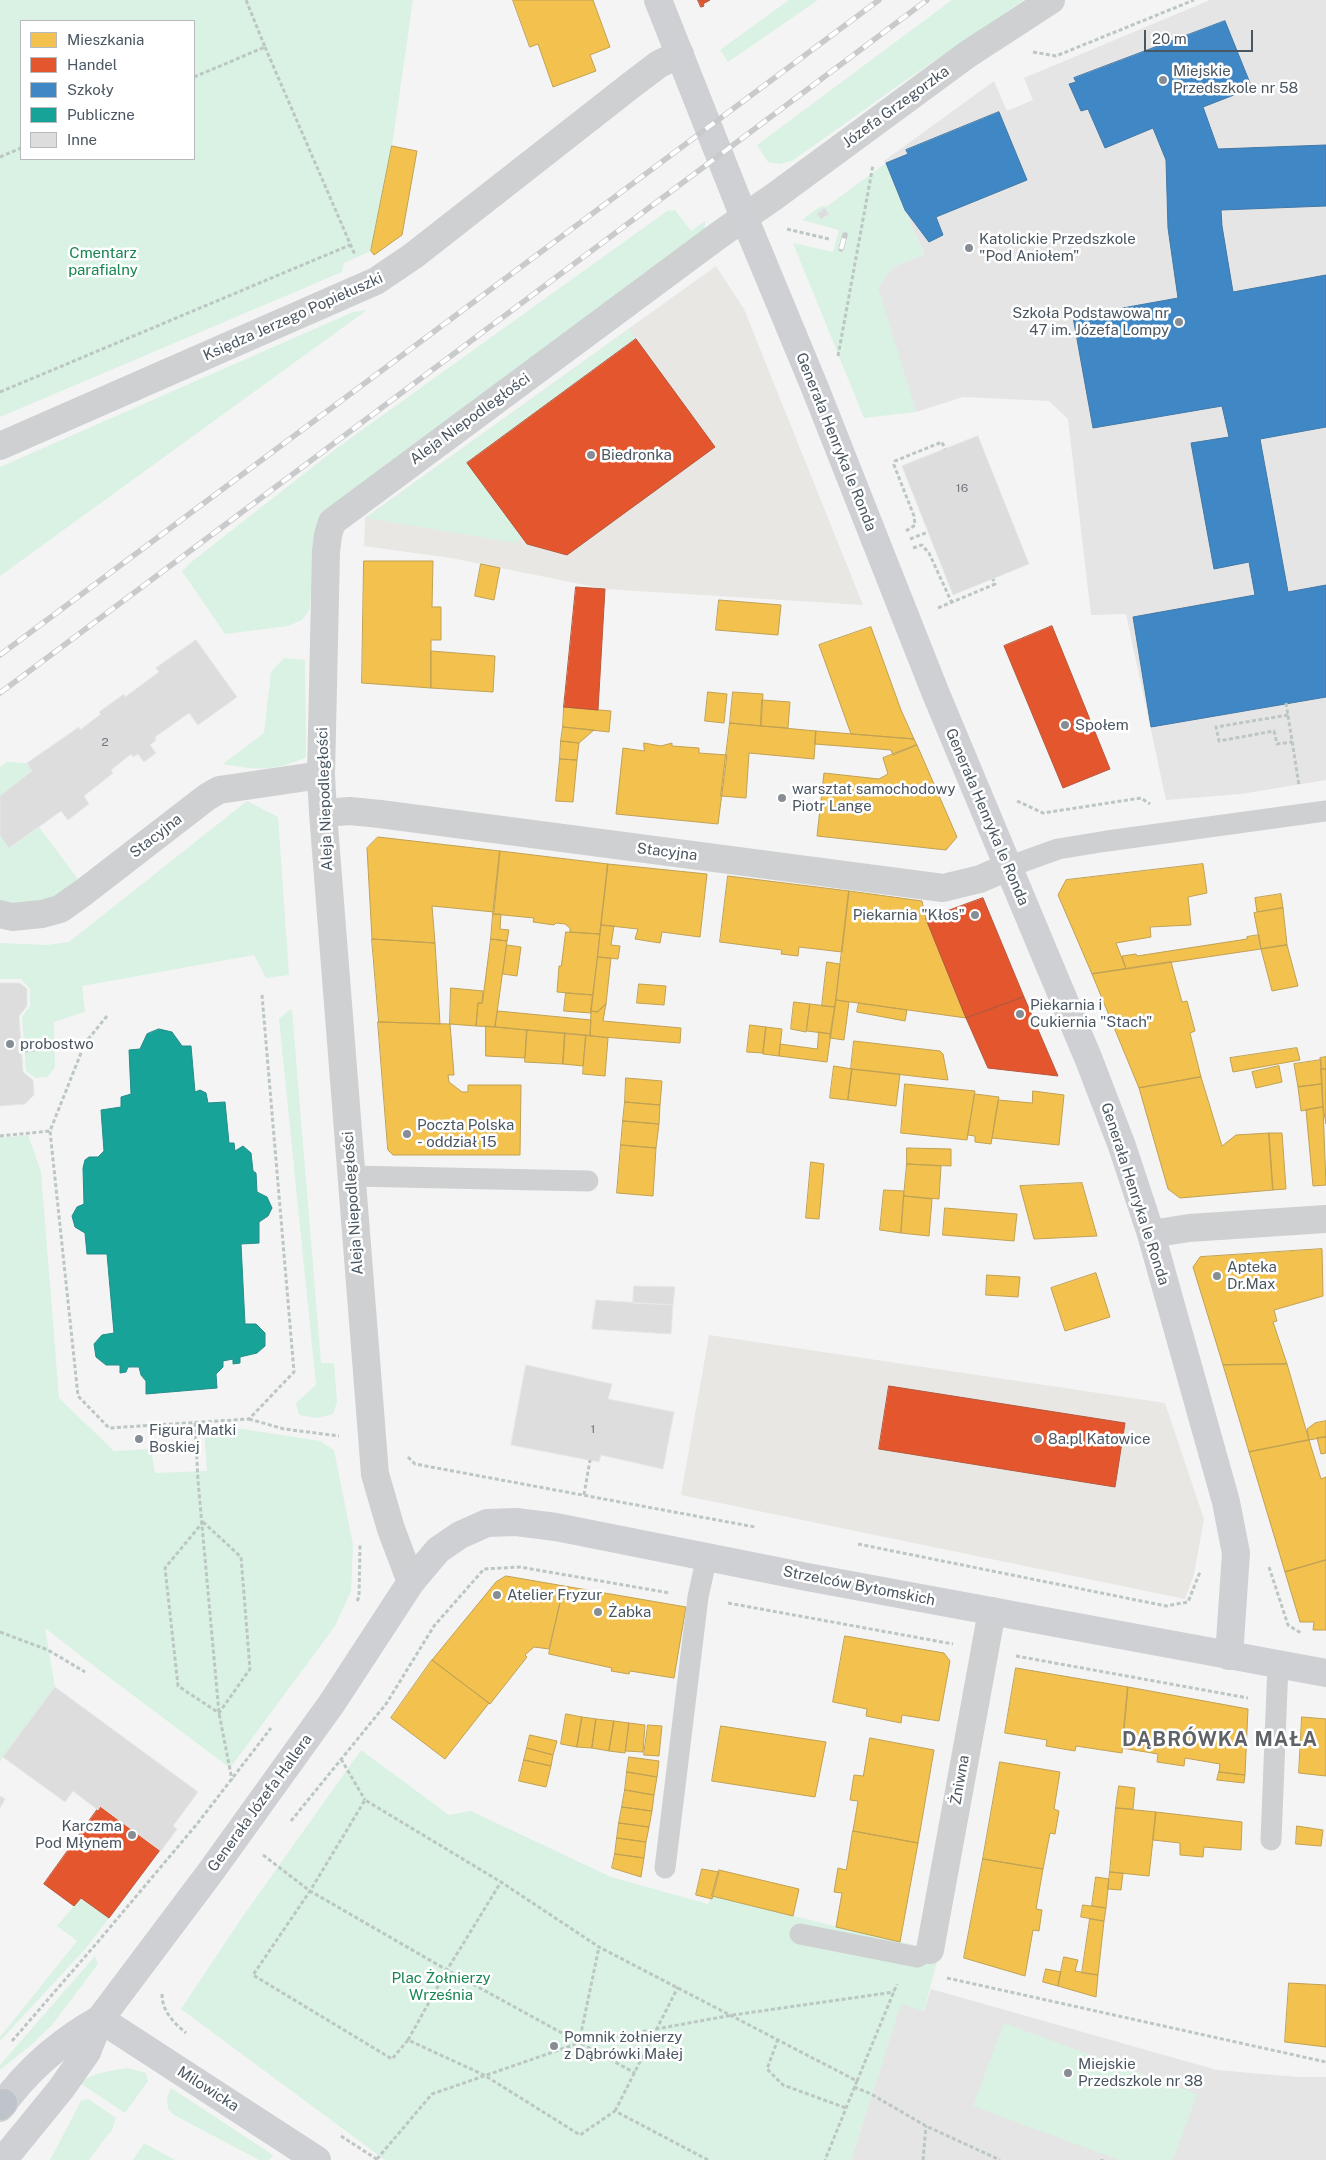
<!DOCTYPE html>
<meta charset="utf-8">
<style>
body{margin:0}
#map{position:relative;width:1326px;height:2160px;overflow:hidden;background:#f4f4f4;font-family:"Public Sans",sans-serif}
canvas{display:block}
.legend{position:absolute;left:20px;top:20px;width:175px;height:140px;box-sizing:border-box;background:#fff;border:1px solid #b7bbc0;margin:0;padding:6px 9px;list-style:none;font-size:15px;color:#4a5661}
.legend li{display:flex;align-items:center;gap:10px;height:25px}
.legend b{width:25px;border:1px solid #b7bbc0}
.scale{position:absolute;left:1144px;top:30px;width:109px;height:22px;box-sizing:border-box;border:2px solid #4a5661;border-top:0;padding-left:6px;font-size:15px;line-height:18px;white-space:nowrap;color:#4a5661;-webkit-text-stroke:4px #fff;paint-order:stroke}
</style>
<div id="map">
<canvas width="1326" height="2160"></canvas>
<ul class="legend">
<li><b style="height:14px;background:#f2c14e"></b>Mieszkania</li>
<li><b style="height:14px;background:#e4572e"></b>Handel</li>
<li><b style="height:14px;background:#3f88c5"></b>Szkoły</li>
<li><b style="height:14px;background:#17a398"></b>Publiczne</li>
<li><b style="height:14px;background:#ddddde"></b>Inne</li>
</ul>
<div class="scale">20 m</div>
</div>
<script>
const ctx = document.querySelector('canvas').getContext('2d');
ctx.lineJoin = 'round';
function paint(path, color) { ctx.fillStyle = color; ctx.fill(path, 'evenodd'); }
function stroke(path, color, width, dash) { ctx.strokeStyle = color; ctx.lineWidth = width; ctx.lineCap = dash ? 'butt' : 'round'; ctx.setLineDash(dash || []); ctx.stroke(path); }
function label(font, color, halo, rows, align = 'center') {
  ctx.font = font + ' "Public Sans",sans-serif'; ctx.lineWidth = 5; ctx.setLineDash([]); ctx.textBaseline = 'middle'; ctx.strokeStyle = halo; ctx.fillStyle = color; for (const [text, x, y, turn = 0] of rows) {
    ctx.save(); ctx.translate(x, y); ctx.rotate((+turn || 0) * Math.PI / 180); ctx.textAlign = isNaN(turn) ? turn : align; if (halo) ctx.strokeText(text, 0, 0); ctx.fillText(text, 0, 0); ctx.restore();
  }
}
const commercial = new Path2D(`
 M716,266L744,309L863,605L605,589L451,558L364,546L365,518Z
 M709,1335L1165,1403L1204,1519L1194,1574L1185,1599L681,1495Z`);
const education = new Path2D(`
 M1210,0H1326V780L1241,794L1166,800L1126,614L1091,615L1068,419L1049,401L963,397L916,412L877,288L893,267L924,254L884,161L994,81L1007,111L1033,100L1024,78Z
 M931,1989L1217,2070L1298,2077H1326V2160H851L901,2003L924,2011Z`);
const green = new Path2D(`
 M0,0H413L392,146L371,251L344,263L342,272L0,417ZM21,21H194V159H21Z
 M789,0H818L728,62L720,50Z
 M952,0H1024L899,85L792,161L780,164L768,162L757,145Z
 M886,163L924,255L893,267L878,287L916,412L864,418L793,243L833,252L839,230L802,220L821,206L826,207Z
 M675,210L691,231L705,221V230L344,497L313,578L309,611L302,620L288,626L225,634L182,571L190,563L337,448L667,211Z
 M367,310L0,576V467L353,312Z
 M629,329L636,339L467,463L522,537L515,543L365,518Z
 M284,658L305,660L306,757C274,772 257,770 223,764L264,733L271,672Z
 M7,762L27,763L32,771L0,796V767Z
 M247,801L278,817L289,975L266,978L254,955L82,986L85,1012L54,1022L55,1067L48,1077L36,1078L26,1071L22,1017L30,1006V989L21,979H0V943L47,945L69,942Z
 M39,827L81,883L52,903L22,904L0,900V835L10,848Z
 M289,1010H292L321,1363H334L337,1402L333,1414L317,1418L299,1415L296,1403L316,1385L279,1019Z
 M28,1135L41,1172L59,1398L114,1451L151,1449L155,1473L207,1471L204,1430L242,1429L320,1441L334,1450L353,1545L351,1591L335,1626L230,1768L94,1666L45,1628L55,1687L0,1761V1138Z
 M361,1750L449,1815L471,1811L611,1877L708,1904L712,1896L900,1942L940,1950L924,2011L901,2004L851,2160H385L181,2009L241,1919Z
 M81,1898L109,1918L86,1948L0,2041V2037L77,1941L57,1926Z
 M95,1956L98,1964L52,2025L31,2045L0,2070V2065Z
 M1004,2023L1197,2094L1173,2160H1119L973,2106Z
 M127,2068L146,2073L148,2081L125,2113L80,2083C93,2072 111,2071 127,2068Z
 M171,2088L273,2155L269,2160H259L174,2115L168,2109L167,2098Z
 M88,2099L116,2118L111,2132L109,2133L89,2160H50L81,2101Z
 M144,2143L175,2160H133Z`);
const homes = new Path2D(`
 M513,0H593L610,47L590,55L596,71L553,87L538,44L530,47Z
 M392,146L417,151L402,235L374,255L371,251Z
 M364,561H433L432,607H441V640H431V688L362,683Z
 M481,564L500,568L494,600L475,596Z
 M719,600L781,605L778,635L716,630Z
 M871,627L901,710L914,739L851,734L819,645Z
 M431,651L495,656L493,692L431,688Z
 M708,692L727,694L724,723L705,721Z
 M733,692L763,694L761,726L730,723Z
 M762,700L790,702L788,728L761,726Z
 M564,707L611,711L609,732L563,727Z
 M730,723L816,731L814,759L749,753L746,798L721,796Z
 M563,727L594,730L579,743L561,741Z
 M816,731L914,739L917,745L893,755L891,750L815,744Z
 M561,741L579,743L577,760L560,759Z
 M644,743L661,746L672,743V746L699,748V753L727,755L718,824L616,814L623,748L644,751Z
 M917,745L957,837L946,850L817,836L824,773L879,779L888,774L883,758Z
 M560,759L577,760L573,802L556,801Z
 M378,837L500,851L494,912L432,906L435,943L372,939L367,848Z
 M500,851L608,864L600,934L570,932V928L565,924L556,923L554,925L533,922L534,918L493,914Z
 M608,864L707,874L700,937L662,932L660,943L635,939L638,929L601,925Z
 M1203,864L1207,893L1188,897L1191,925L1150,927L1151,937L1116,943L1126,969L1092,974L1058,895L1066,880Z
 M728,876L849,891L842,952L799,947L798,956L781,954L782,950L720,942Z
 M849,891L922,901L926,919L966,1018L836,1000Z
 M1281,894L1283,908L1257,912L1255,898Z
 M1283,908L1287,945L1261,949L1254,913Z
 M493,914H501L500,929L509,930L507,941L491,939Z
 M601,925L614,926L611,945L620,946L618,959L598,957Z
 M566,932L600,934L593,995L557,992L559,966H561Z
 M1259,935L1261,949L1126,969L1122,956L1136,954L1137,956L1247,939V937Z
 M372,939L435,943L440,1024L379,1022Z
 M491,939L507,941L495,1027L476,1026L478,1003H482Z
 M507,945L521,947L517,976L503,974Z
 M1287,945L1298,986L1272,991L1261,949Z
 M598,957L611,958L606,1004L597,1012L591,1011Z
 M827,962L840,964L835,1007L822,1006Z
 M1171,962L1182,1002L1187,1001L1195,1031L1190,1033L1201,1077L1139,1088L1092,974Z
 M639,984L666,986L664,1005L637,1003Z
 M451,988L483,991L482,1003H478L476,1026L450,1024Z
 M566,993L593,995L591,1013L564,1011Z
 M836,1000L849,1002L844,1040L830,1038Z
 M794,1002L810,1004L806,1032L791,1029Z
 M859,1003L907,1010L905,1021L857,1012Z
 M606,1004L603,1021L681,1028L680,1043L590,1036L591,1011L597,1012Z
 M810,1004L835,1007L831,1034L807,1031Z
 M498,1011L591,1020L590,1036L495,1027Z
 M378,1022L450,1024L454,1075H448L449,1082L462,1092H468V1085H521L520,1155H393L388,1150Z
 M750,1025L766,1027L763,1053L747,1052Z
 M486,1026L527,1030L525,1058L486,1056Z
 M766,1027L782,1029L779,1056L763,1054Z
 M527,1030L565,1033L563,1064L525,1062Z
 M819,1032L831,1034L827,1062L779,1056L780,1044L817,1049Z
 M565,1033L586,1035L583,1066L563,1064Z
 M586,1035L608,1038L605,1076L583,1074Z
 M854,1041L940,1051L943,1054L948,1080L851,1069Z
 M1297,1048L1300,1060L1233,1072L1230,1058Z
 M1326,1057V1069H1321L1320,1058Z
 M1321,1060L1322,1084L1298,1087L1294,1064Z
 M834,1066L852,1069L848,1100L830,1098Z
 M1279,1066L1282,1082L1256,1088L1252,1072Z
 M852,1069L900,1074L896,1106L848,1100Z
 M1321,1069H1326V1124L1323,1107Z
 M1201,1077L1222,1146L1236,1135L1269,1133L1273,1190L1180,1198L1168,1189L1139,1088Z
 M626,1078L662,1081L660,1105L625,1102Z
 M905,1084L975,1091L967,1140L901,1133Z
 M1322,1084L1323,1107L1301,1111L1298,1087Z
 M1033,1091L1064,1095L1059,1145L992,1138L998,1100L1032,1103Z
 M975,1094L999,1097L991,1144L975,1142V1136L968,1135Z
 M625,1102L660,1105L659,1124L623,1121Z
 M1323,1107L1326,1185L1313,1186L1306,1110Z
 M623,1121L659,1124L656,1148L621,1145Z
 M1269,1133H1282L1286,1189L1273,1190Z
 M621,1145L656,1148L653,1196L617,1193Z
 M907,1148L951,1149V1166L907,1164Z
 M811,1162L824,1164L819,1219L806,1218Z
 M907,1164L941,1166L939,1199L904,1196Z
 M1082,1183L1097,1236L1034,1239L1020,1186Z
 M884,1190L904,1191L901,1233L880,1230Z
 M904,1196L932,1199L929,1236L901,1233Z
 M945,1208L1017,1214L1014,1241L943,1235Z
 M1322,1249L1323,1296L1274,1310L1277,1321L1273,1322L1287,1364L1223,1365L1193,1267L1200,1257Z
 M1096,1273L1110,1317L1065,1331L1051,1288Z
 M987,1275L1020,1277L1018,1297L986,1295Z
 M1287,1364L1309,1440L1249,1452L1223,1365Z
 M1326,1421V1437L1309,1440L1307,1429L1315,1423Z
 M1326,1437V1453L1321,1454L1317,1438Z
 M1309,1440L1321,1479L1326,1477V1560L1285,1572L1249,1452Z
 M1326,1560V1630H1313L1314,1622H1300L1285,1572Z
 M506,1576L564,1586L549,1649L534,1647L525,1655L527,1657L490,1704L432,1660L496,1582Z
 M564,1586L686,1607L674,1678L630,1671L629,1674L611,1671L612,1668L549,1654Z
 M845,1636L944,1653L950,1661L939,1721L902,1715L901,1723L866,1716L867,1709L833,1702Z
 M432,1660L489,1703L445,1759L391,1718Z
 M1016,1668L1128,1687L1122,1753L1076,1746L1075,1751L1046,1746L1047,1740L1005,1733Z
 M1128,1687L1248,1709L1245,1775L1219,1772L1220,1764L1185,1758L1184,1766L1157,1762L1158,1754L1122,1748Z
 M566,1714L582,1717L577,1747L561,1744Z
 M582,1717L596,1719L592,1748L577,1747Z
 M1302,1717L1326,1719V1776L1299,1773Z
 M596,1719L614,1721L609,1751L592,1748Z
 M614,1721L629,1723L625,1753L609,1751Z
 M629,1723L645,1725L643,1752L626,1751Z
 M648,1725L662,1726L659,1756L644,1755Z
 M721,1726L826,1742L815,1797L712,1781Z
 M530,1735L557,1741L553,1755L527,1748Z
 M870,1738L934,1750L918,1843L853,1831L858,1801L850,1800L854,1775L863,1776Z
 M527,1748L553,1755L551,1766L524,1760Z
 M629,1757L659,1761L657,1777L627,1772Z
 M524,1760L551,1766L546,1787L519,1781Z
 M1000,1762L1060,1772L1054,1809L1059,1811L1055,1834L1050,1833L1043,1869L983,1859Z
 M627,1772L657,1777L654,1795L625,1790Z
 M1219,1772L1245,1775L1244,1783L1217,1780Z
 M1119,1786L1135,1788L1133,1809L1116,1808Z
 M625,1790L654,1795L652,1811L622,1807Z
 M622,1807L652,1811L649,1827L619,1823Z
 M1116,1808L1156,1812L1149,1876L1110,1872Z
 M1156,1812L1242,1822L1241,1850L1204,1847L1203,1857L1180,1855V1843L1153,1840Z
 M619,1823L649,1827L646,1842L617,1838Z
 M1297,1826L1323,1830L1321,1846L1296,1844Z
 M853,1831L918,1843L900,1942L836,1927L842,1893L834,1892L838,1868L846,1870Z
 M617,1838L646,1842L644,1858L615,1854Z
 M615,1854L644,1858L641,1877L612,1868Z
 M983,1859L1043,1869L1036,1909L1042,1910L1039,1931L1033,1930L1025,1976L964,1958Z
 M702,1869L719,1872L712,1899L696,1895Z
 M719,1870L799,1889L793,1916L712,1896Z
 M1110,1872L1123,1873L1121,1890L1108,1889Z
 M1096,1877L1109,1879L1106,1908L1092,1906Z
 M1083,1905L1106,1908L1104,1921L1081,1917Z
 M1090,1919L1104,1921L1098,1975L1082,1973Z
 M1064,1957L1078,1960L1075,1971L1098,1975L1096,1997L1058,1986Z
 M1046,1969L1061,1972L1058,1986L1043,1982Z
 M1289,1983L1326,1985V2047L1285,2042Z`);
const shops = new Path2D(`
 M698,0H710L703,4L704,6L701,7Z
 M636,339L715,447L567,555L527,544L467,463Z
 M576,587L605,589L598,710L564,707Z
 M1052,626L1110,769L1063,788L1004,646Z
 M983,898L1024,997L966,1018L926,919Z
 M1024,997L1058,1076L988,1068L966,1018Z
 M889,1386L1125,1423L1115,1487L879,1449Z
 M100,1806L160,1850L109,1918L81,1898L74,1906L44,1884Z`);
const schools = new Path2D(`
 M1225,21L1252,88L1203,107L1218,149L1326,145V206L1221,210L1222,226L1233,292L1326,275V427L1260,439L1288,592L1326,585V697L1151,727L1133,617L1255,595L1249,562L1214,569L1191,443L1229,437L1222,406L1093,428L1073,317L1178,298L1168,228L1166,160L1153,128L1105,148L1088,109L1081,111L1069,84L1076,82L1074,78Z
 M999,112L1027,180L936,217L943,235L929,242L905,210L886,163L908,154L906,150Z`);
const public = new Path2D(`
 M159,1029L172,1032L182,1046H191L195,1092L200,1090L206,1093L208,1103L225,1102L229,1143H234L235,1151L243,1146L251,1153L253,1171L256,1173L257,1192L267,1197L272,1208L268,1216L259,1222V1243L241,1244L245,1324H256L265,1333V1346L257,1353L240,1357V1363L233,1364V1359L223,1361V1367L216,1374L217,1388L146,1394V1381L141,1375L139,1367H128L126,1372L120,1373V1365H106L96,1357L94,1344L102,1335L114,1333L107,1254H87L85,1233L75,1227L72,1216L77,1207L84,1204L83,1168L85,1160L89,1157H98L104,1151L101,1110L121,1107V1097L131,1094L129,1050L140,1049L147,1034Z`);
const building = new Path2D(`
 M825,208L829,214L821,219L817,214Z
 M978,436L1029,564L953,595L902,466Z
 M196,640L237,697L198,725L189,713L155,737L156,740L150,745L156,753L144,762L138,754L133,757L131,754L111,770L113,773L84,796L89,804L68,820L61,811L9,848L0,835V796L32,771L27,763L79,727L80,730L101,714L99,712L124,694L125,697L159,672L156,668Z
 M0,983H20L27,989V1006L19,1016L23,1072L33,1080L34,1095L25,1104L0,1106Z
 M634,1286L675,1287L673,1305L633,1303Z
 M596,1300L673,1305L671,1334L592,1329Z
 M526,1365L612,1384L608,1399L674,1412L663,1469L601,1455L599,1462L511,1445Z
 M55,1687L198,1792L173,1826L177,1829L161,1851L100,1806L98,1810L73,1791L65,1802L3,1757Z
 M0,1796L5,1799L0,1808Z`);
const path = new Path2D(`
 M265,47L355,255
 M1033,52L1056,56L1194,0
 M194,77L265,47L246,0
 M0,157L21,148
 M787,229L829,239
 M838,356L873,165
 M0,392L350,245
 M906,531L915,525L914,516L894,465L895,461L942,442L945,449
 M910,539L928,532
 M913,548L922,545L929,553L952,603
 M938,608L995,584L993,579
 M1286,703L1299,785
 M1288,715L1216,727L1219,741L1274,731L1277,744L1292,742
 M1017,801L1043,813L1141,798L1150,804
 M107,1016L85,1043L50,1131L78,1396L109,1428L249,1419L294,1372L262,995
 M24,1051L58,1048L85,1043
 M0,1136L50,1131
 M249,1419L284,1429L339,1436
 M195,1423L198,1481L219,1713L232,1780
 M408,1457L415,1464L755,1527
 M584,1495L590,1460
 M203,1522L241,1557L250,1669L219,1713L178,1686L165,1568Z
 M858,1544L1166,1606L1188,1602L1200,1572
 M1269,1567L1288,1625L1301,1633
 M357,1601L359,1597L360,1545
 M728,1603L953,1644
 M0,1632L48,1650L85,1672
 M1016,1656L1248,1698
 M341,1759L365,1800
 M291,1821L386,1704L434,1626L484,1569L520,1567L670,1593
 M263,1855L310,1891L447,1970L635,2073
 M947,1978L1326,2062
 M162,1994C162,2011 173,2022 186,2033
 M778,2039L767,2069L783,2085L846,2108
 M408,2040L447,1970L501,1882
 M12,2041L96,1944L197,1824L271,1728
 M579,2043L599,1947
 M857,2081L897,1984
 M854,2087L871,2094L926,2126L1000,2160
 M615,2111L678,1987
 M341,2136L378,2160
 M377,2159L432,2094L579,2043L733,2015L894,1992
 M708,2160L615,2111L580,2135L484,2075L408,2040L392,2059L253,1975L310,1891L365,1800L501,1882L599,1947L857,2081L825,2160
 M923,2160L926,2126
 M1102,2160V2159`);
const lane = new Path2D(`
 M1008,867L1058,849L1107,841L1326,811
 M351,1176L588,1181
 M1271,1840L1278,1664
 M665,1868L698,1597L707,1556
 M800,1934L917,1957L930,1950`);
const street = new Path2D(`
 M0,446L376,281L413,256L630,86L659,64L680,54
 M323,813L350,811L380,814L943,888L980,879L1008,867
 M0,914L12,917L42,914L60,909L84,892L207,797L219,790L321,775
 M1151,1234L1189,1228L1326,1219
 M411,1582L391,1529L375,1474L323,813L321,775L326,552L328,535L332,522L719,235L775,196L968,54L1051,0
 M930,1950L992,1611`);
const secondary = new Path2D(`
 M658,0L744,217L815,388L936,694L1089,1060L1122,1146L1151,1234L1226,1502L1236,1553L1229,1656
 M100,2019L317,2160
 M0,2108C26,2071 61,2041 100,2019
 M3,2160L61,2089L87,2052L100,2019L212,1870L332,1703L411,1582L438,1550L460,1535L487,1523L516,1522L556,1527L807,1577L1326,1673`);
const highway = new Path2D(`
 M0,2106L3,2103`);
const rail = new Path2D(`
 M841,249L845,235
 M0,655L879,0
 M0,693L927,0`);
const markers = [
 [1163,80,5,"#868d94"],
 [969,248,5,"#868d94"],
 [1179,322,5,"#868d94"],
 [591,455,5,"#868d94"],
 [1065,725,5,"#868d94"],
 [782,798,5,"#868d94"],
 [975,915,5,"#868d94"],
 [1020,1014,5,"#868d94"],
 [10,1044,5,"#868d94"],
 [407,1134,5,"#868d94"],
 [1217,1276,5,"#868d94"],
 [139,1439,5,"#868d94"],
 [1038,1439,5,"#868d94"],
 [497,1595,5,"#868d94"],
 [598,1612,5,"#868d94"],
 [132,1835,5,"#868d94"],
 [554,2046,5,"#868d94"],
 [1068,2073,5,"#868d94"]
];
const numberNames = [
 ["16",962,488],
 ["2",105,742],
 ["1",593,1429]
];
const poiNames = [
 ["Miejskie",1173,71],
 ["Przedszkole nr 58",1173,88],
 ["Katolickie Przedszkole",979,239],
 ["\"Pod Aniołem\"",979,256],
 ["Szkoła Podstawowa nr",1169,313,"right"],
 ["47 im. Józefa Lompy",1169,330,"right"],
 ["Biedronka",601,455],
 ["Społem",1075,725],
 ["warsztat samochodowy",792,789],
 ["Piotr Lange",792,806],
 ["Piekarnia \"Kłos\"",965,915,"right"],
 ["Piekarnia i",1030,1005],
 ["Cukiernia \"Stach\"",1030,1022],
 ["probostwo",20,1044],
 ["Poczta Polska",417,1125],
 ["- oddział 15",417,1142],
 ["Apteka",1227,1267],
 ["Dr.Max",1227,1284],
 ["Figura Matki",149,1430],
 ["Boskiej",149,1447],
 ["8a.pl Katowice",1048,1439],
 ["Atelier Fryzur",507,1595],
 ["Żabka",608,1612],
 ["Karczma",122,1826,"right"],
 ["Pod Młynem",122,1843,"right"],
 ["Pomnik żołnierzy",564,2037],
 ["z Dąbrówki Małej",564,2054],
 ["Miejskie",1078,2064],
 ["Przedszkole nr 38",1078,2081]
];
const streetNames = [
 ["Józefa Grzegorzka",896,107,-36],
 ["Księdza Jerzego Popiełuszki",293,317,-24],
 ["Aleja Niepodległości",470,419,-36],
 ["Generała Henryka le Ronda",836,442,68],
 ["Aleja Niepodległości",325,799,-92],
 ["Generała Henryka le Ronda",987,817,67],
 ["Stacyjna",156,836,-38],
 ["Stacyjna",667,852,7],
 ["Generała Henryka le Ronda",1135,1194,72],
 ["Aleja Niepodległości",353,1203,-94],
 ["Strzelców Bytomskich",859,1586,11],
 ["Żniwna",960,1780,-80],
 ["Generała Józefa Hallera",260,1803,-54],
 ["Milowicka",208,2089,33]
];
const parkNames = [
 ["Cmentarz",103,253],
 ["parafialny",103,270],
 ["Plac Żołnierzy",441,1978],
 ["Września",441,1995]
];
const districtNames = [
 ["DĄBRÓWKA MAŁA",1220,1740]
];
paint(commercial, '#e8e7e3');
paint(education, '#e6e5e6');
paint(green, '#d9f2e3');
paint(homes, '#f2c14e');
stroke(homes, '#c0a154', 1);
paint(shops, '#e4572e');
stroke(shops, '#b6573d', 1);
paint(schools, '#3f88c5');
stroke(schools, '#4279a7', 1);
paint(public, '#17a398');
stroke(public, '#268c88', 1);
paint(building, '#ddddde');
stroke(building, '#e5e6e7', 1);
stroke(highway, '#b9bec3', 30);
stroke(path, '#bcc7c4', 3, [4, 2.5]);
stroke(lane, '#ced0d2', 21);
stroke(street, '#ced0d2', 28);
stroke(secondary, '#ced0d4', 28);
stroke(highway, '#bec4c9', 28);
stroke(rail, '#c9cacc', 5.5);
stroke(rail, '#fff', 4, [11]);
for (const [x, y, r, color] of markers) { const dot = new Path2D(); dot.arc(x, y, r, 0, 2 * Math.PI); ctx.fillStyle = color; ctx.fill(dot); stroke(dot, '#fff', 2); }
label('12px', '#707881', null, numberNames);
label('15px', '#4a5661', '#fff', poiNames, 'left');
label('15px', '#4a5661', '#fff', streetNames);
label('15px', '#17864f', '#fff', parkNames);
ctx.letterSpacing = '1px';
label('bold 20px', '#5f6368', '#fff', districtNames);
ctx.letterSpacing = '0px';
</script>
